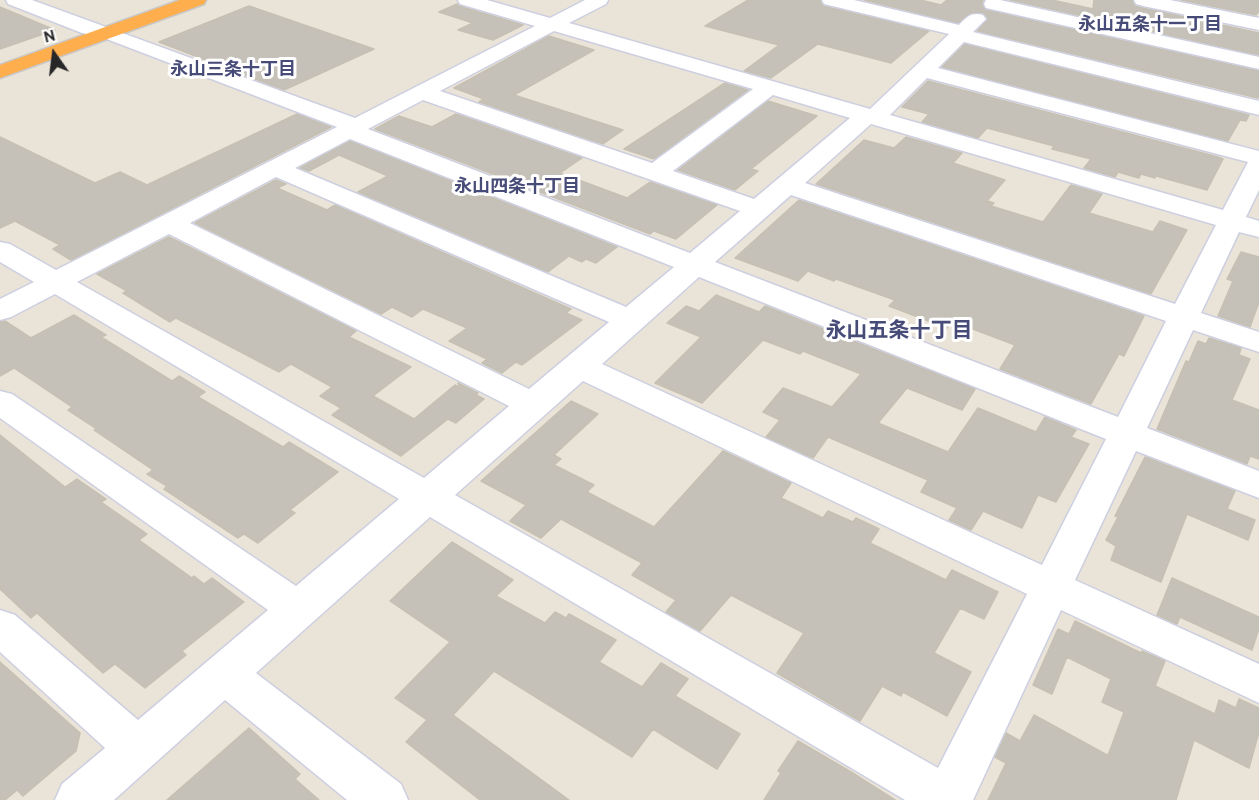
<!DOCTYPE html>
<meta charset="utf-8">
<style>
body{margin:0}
#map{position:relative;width:1259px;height:800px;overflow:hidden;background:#eae4d8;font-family:Cabin,sans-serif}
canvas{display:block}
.north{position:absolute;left:24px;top:24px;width:60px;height:60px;-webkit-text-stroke:4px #fff;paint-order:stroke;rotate:346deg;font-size:16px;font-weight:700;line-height:24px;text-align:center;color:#272727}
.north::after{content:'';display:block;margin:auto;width:21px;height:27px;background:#272727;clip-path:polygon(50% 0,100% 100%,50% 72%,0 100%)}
</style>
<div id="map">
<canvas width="1259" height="800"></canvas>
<div class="north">N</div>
</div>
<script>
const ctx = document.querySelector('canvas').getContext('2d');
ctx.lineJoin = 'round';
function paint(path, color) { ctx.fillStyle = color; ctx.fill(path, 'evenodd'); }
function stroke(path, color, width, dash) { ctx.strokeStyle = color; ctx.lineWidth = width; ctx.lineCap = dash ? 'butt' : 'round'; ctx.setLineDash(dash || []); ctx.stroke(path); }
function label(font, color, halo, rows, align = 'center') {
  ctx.font = font + ' Cabin,"Noto Sans JP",sans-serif'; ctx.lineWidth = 6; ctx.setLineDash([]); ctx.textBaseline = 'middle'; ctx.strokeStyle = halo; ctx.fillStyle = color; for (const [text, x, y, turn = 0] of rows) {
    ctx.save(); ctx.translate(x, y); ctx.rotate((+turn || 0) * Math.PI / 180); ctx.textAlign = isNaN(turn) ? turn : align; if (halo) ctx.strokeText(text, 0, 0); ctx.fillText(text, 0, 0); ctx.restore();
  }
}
const building = new Path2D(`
 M748,0H820L823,6L929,31L891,63L818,44L771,78L744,71L779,45L705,26Z
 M864,0H920L941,5L947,0H983L982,5L986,10L1259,71V95L1258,98L977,31L988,19L983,13H971L958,23Z
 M1010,0H1052L1093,9L1094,0H1132L1135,6L1143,8L1259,33V55Z
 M1181,0H1259V11L1256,15Z
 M457,4L459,6L523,25L493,40L458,30L473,23L439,12Z
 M249,6L374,49L284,90L159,42Z
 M0,7L55,30L0,49Z
 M549,36L594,50L514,95L623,130L603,144L479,102L484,99L454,88Z
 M965,44L1249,115L1246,121L1240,120L1228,141L942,67Z
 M928,81L1218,157L1223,159L1207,190L1156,176L1155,178L1141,174L1139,178L1118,172L1115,177L1084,168L1091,159L1052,149L1054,146L987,128L978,138L922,122L929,114L902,107Z
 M725,83L748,90L654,159L624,149Z
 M768,101L817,116L751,169L758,171L735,190L678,170Z
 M297,114L331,127L71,260L53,249L60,245L15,221L0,228V137L95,183L120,172L147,185Z
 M456,114L582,158L560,173L627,198L650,182L717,205L676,239L654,231L650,234L375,129L399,116L432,127Z
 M906,137L962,153L953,163L1005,180L987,201L994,203L991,206L1043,222L1071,185L1102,194L1089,213L1153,232L1160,221L1187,230L1151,294L816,184L864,140L894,148Z
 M350,141L617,247L596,263L586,259L582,262L569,256L548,272L358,192L388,176L339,155L309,171L300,168Z
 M276,180L286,184L277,188L327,210L335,205L571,309L566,313L582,320L522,365L516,362L502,373L482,363L487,359L449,341L467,328L423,309L412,317L392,307L381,314L195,223Z
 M799,200L1144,316L1124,356L1119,354L1091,404L1000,369L1015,345L952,321L947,328L889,306L895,300L836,279L834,281L808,271L798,281L735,258Z
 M169,237L356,331L349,337L411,367L373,396L414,419L455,385L460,388L458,383L478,393L476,395L484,399L456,423L448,419L401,456L332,415L341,408L320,396L332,387L291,364L279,372L176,318L170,322L123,293L127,291L97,274Z
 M1241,252L1259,257V302L1250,327L1218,316L1233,281L1227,279Z
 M716,295L759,312L765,306L975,389L962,410L907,388L878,423L948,452L978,408L1036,432L1045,417L1076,430L1071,437L1089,444L1056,502L1038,495L1022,528L983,511L971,530L949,520L957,508L921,492L928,480L828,437L813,458L766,437L780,420L763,412L783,388L832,407L861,374L803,351L800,354L763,340L702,403L655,383L701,337L667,323L686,306L699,311Z
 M74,315L106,335L101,337L172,381L179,376L205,392L198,397L283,447L289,442L338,472L290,510L295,513L258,543L244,534L238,538L164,489L167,486L147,474L153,470L94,430L97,429L68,410L72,407L14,368L0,376V322L5,321L31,338Z
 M1209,338L1241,348L1239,355L1250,359L1232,400L1259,410V459L1250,456L1247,464L1157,429L1186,361L1189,362L1198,341L1206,344Z
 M571,401L598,414L554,455L561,459L554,465L594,485L587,492L654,527L723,451L791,483L781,498L823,518L828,511L853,522L856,518L879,529L870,543L946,580L952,570L998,592L984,619L960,608L934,653L971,672L947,716L903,692L901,696L882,686L860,721L777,673L804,633L731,595L700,631L666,612L676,600L632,575L642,563L561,519L541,538L510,521L526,505L481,481Z
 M0,435L65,487L77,479L106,499L101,502L147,534L139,540L192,578L194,576L204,584L212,578L244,602L182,651L186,655L145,688L115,664L103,673L37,613L31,618L0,589Z
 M1145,457L1235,491L1227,509L1255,520L1248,540L1187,514L1161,582L1111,560L1116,546L1106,540L1118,517L1115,516Z
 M452,542L513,580L496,596L545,623L555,612L566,618L569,614L616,640L599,662L642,687L661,663L688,679L675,696L740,734L717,769L653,729L632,757L494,671L453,715L569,800H480L406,742L427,720L395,698L450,642L390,601Z
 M1172,578L1259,617V628L1252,650L1180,617L1177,624L1157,615Z
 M1075,621L1141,653L1142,651L1165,661L1155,686L1215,714L1219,700L1236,708L1239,699L1259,708V732L1249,768L1194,740L1176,800H988L1006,763L995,757L1006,733L1020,741L1034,715L1107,755L1109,753L1124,712L1102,702L1111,679L1067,657L1052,694L1033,685L1058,629L1069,634Z
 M0,662L80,733L76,751L23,796L17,790L5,800H0Z
 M249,728L300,774L295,779L319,800H167Z
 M798,741L851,772L895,800H764L781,773L778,771Z`);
const minor = new Path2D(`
 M6,0H32L355,118L535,26L460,4L458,0H487L550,18L585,0H608L606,4L569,23L870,109L949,34L824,4L822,0H854L959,25C967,17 971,12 983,15L986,19L973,32L1259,101V115L964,42L938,68L1259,151V190L1246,217L1259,221V237L1239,232L1201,313L1259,332V352L1193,330L1147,428L1259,471V498L1136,451L1075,580L1259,664V703L1061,610L973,800H905L430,517L256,673L401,784L408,800H347L225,700L114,800H55L62,784L105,748L0,652V610L15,615L138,720L268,610L0,418V391L12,394L296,586L399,499L55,294L11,317L0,320V299L34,282L0,262V242L10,244L56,270L337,127L104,38L82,33L8,4ZM554,31L753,89L652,163L440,91ZM927,78L1248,162L1223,210L890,115ZM773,95L850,118L754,199L673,171ZM423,100L740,211L690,253L368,129ZM871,124L1216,225L1175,304L805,183ZM350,139L674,267L626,307L295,168ZM276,177L609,322L529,389L190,223ZM791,195L1166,321L1118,417L715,262ZM169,234L509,406L424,478L77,282ZM699,277L1106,439L1042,565L602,364ZM583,381L1027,594L938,768L455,495Z
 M986,0H1000L1259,57V69L986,8L984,4Z
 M1134,0H1170L1259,18V30L1143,6L1136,4Z`);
const highway = new Path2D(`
 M180,0H206L204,4L0,78V65Z`);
const farNeighbourhoodnames = [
 ["永山五条十一丁目",1150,25],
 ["永山三条十丁目",233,70],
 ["永山四条十丁目",517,187]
];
const neighbourhoodNames = [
 ["永山五条十丁目",899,331]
];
paint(building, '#c5c1b8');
stroke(building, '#c5c0b2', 1.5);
stroke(minor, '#cdcfe1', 3);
stroke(highway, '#c7c7c7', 3);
paint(minor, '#fff');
paint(highway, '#ffae4e');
label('bold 18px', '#474b78', '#fff', farNeighbourhoodnames);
label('bold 21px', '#474b78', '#fff', neighbourhoodNames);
</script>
